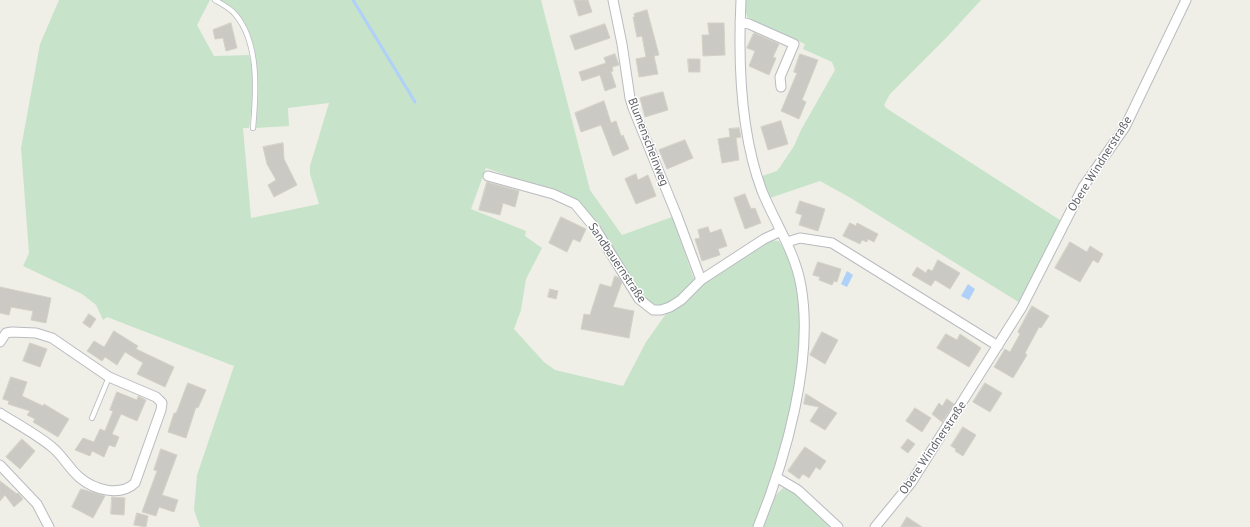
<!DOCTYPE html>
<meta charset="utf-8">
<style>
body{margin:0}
canvas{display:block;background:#efefe7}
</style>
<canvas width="1250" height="527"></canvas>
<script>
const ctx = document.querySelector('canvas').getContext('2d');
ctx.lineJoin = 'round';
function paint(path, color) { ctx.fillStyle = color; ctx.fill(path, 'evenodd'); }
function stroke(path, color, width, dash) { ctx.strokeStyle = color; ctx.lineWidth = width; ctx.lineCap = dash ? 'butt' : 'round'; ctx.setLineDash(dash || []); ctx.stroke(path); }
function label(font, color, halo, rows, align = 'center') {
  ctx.font = font + ' "PT Sans",sans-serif'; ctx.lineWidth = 3; ctx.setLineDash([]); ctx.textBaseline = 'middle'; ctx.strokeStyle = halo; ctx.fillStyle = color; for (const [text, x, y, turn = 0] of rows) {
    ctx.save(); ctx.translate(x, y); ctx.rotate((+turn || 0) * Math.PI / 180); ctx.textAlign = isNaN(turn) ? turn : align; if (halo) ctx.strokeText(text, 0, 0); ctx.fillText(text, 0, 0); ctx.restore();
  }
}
const green = new Path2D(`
 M59,0H210L197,25L214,56L249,55C256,79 253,104 249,128H243L251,218L319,204L310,174V166L329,103L288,108L289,126L256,128C258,94 262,46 241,17C235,10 227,5 219,0H541L590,190L622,235L672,217L694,279C690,293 670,303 657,307L644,301L591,216L545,189L486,168L471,209L526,231L525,236L542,248L526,279L521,310L514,329L544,362L555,370L623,386L646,342L668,311L705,282L769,240L779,241C827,312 782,454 753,527H200L194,510L197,475L234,366L107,317L103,320L96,305L82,294L23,266L29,253L21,148L40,44Z
 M745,0H981L948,36L890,94L884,105L886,108L1063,222L1020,303L849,197L820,181L770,198L762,176L777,171L780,167L794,146L801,130L835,70L832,62L803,49L805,44L748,19L745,10Z
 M783,488L794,490L832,527H762L775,496Z`);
const water = new Path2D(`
 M847,271L853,275L847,287L841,284Z
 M968,284L975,289L969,300L961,296Z`);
const stream = new Path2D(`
 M353,0L415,102`);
const building = new Path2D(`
 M574,0H588L592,12L579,16Z
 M647,10L659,55L654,56L658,74L639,77L636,59L646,57L642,36L637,37L633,17H635L634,14Z
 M231,23L237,48L226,51L223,38L215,39L213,30Z
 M708,23H724L725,55L703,56L702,35H709Z
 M605,24L610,38L575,50L570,36Z
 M754,33L779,44L773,57L776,58L769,75L749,66L755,51L747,48Z
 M615,54L619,65L612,67L613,71L611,72L616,87L605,91L600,75L582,81L579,72L606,63L604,58Z
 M800,54L818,60L802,100L806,102L799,119L781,111L797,73L794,72Z
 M688,59H700V72H689Z
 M663,92L668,110L645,117L640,98Z
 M604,101L611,123L616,121L621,136L623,135L629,149L613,156L601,125L581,132L575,113Z
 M781,121L788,144L768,150L761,127Z
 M739,128L741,137L736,138L739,160L722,163L718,139L730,137L729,129Z
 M685,140L693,158L667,169L659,150Z
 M283,143L284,159L297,185L274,197L268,185L276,180L267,164L263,147Z
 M636,174L638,180L648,175L656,196L636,204L625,179Z
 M487,182L519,191L515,207L503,203L500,215L479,210Z
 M745,194L751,209L755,208L761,223L745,229L734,198Z
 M800,201L825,209L818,231L799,225L802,215L796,213Z
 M561,217L586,229L580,242L573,239L567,252L549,243Z
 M850,223L856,226L857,223L878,234L874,242L868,239L867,242L862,240L860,244L843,236Z
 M708,227L710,233L721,229L727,246L718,249L720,255L702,261L695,239L700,238L698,230Z
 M1070,242L1087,252L1090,246L1103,254L1098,263L1093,260L1080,282L1055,268Z
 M938,260L960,273L950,289L935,280L931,286L912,275L917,267L926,273L928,269L932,271Z
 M818,262L841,269L837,282L834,281L832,285L819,280L820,277L813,275Z
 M615,276L619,278L622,282L613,307L634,311L629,338L581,329L584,314L590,315L600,284L611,287Z
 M0,287L51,298L46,323L31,320L33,311L11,307L9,315L0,313Z
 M550,289L558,291L556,299L548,297Z
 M1032,306L1049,316L1041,328L1039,327L1025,353L1027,355L1013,378L994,367L1005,349L1010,352L1020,334L1018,332Z
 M89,314L96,319L90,328L83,323Z
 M114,331L138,346L136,349L174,367L165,387L137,374L143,363L125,352L117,365L105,357L102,361L87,351L94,341L104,347Z
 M822,332L838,340L825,364L810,355Z
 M946,334L957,340L960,334L981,348L969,367L937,348Z
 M30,343L47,349L40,367L23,361Z
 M11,377L27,382L22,396L43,406L44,404L69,419L58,437L33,422L35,419L27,415L30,411L8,404L9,401L3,399Z
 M188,383L206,390L198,408L196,407L186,438L168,432L174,413H176Z
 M985,383L1002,393L990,412L973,402Z
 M117,392L137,400L138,396L146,400L137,421L121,414L112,434L119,437L115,447L109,445L104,457L92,451L90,456L75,450L83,438L94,442L100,429L105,431L113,411L110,410Z
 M806,394L837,413L825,430L810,421L819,407L804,404Z
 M947,399L954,404L942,422L932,414L939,403L942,406Z
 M915,408L931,418L922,432L906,421Z
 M963,427L976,435L963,456L955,451L956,449L951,446Z
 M22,439L35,451L20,469L6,457Z
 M908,439L915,444L908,453L901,448Z
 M805,447L826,461L820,470L816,467L809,478L803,474L799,479L788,471Z
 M161,449L177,455L162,495L178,500L174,512L159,507L156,516L142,512L157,471L154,470Z
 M0,481L17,494L18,493L23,499L14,507L5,495L0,501Z
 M81,489L105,496L93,518L72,507Z
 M112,497L125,498L124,515L111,514Z
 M137,513L148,516L146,527L134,525Z
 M907,517L922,527H901Z`);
const lane = new Path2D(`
 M215,0C222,4 230,8 235,14C260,43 256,94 253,128
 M92,418L109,377`);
const street = new Path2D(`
 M613,0L622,44L630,98L633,108L677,216L701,280
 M741,0C738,62 740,133 762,191C775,223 795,251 801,286C814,360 786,458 758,527
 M740,22L749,24L794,44L780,77L781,87
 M488,176L553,194L575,204L595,228L639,299L653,310H661L670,307L681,300L701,280L764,239L781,231
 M787,242L800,238L832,243L998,346
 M0,342L6,333L12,332L36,333L52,338L109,377L156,397L162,403L161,410L135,483C120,497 94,490 79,477C69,468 62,455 52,447C36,434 17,424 0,413
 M0,465L37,504L49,527
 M776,477L798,490L838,527
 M875,527L911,483L1022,307L1083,187L1125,127L1186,0`);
const streetNames = [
 ["Blumenscheinweg",648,142,69],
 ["Obere Windnerstraße",1100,164,-58],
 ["Sandbauernstraße",617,263,56],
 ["Obere Windnerstraße",933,448,-56]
];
paint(green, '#c7e4ca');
paint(water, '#afd0f8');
stroke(stream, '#afd0f8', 3);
paint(building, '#cbc9c4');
stroke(building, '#d4d1c6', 1);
stroke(lane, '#b9bbc0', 6);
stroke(street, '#b9bbc0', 11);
stroke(lane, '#fff', 4.5);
stroke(street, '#fff', 9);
label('12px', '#5f6166', '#fff', streetNames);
</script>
